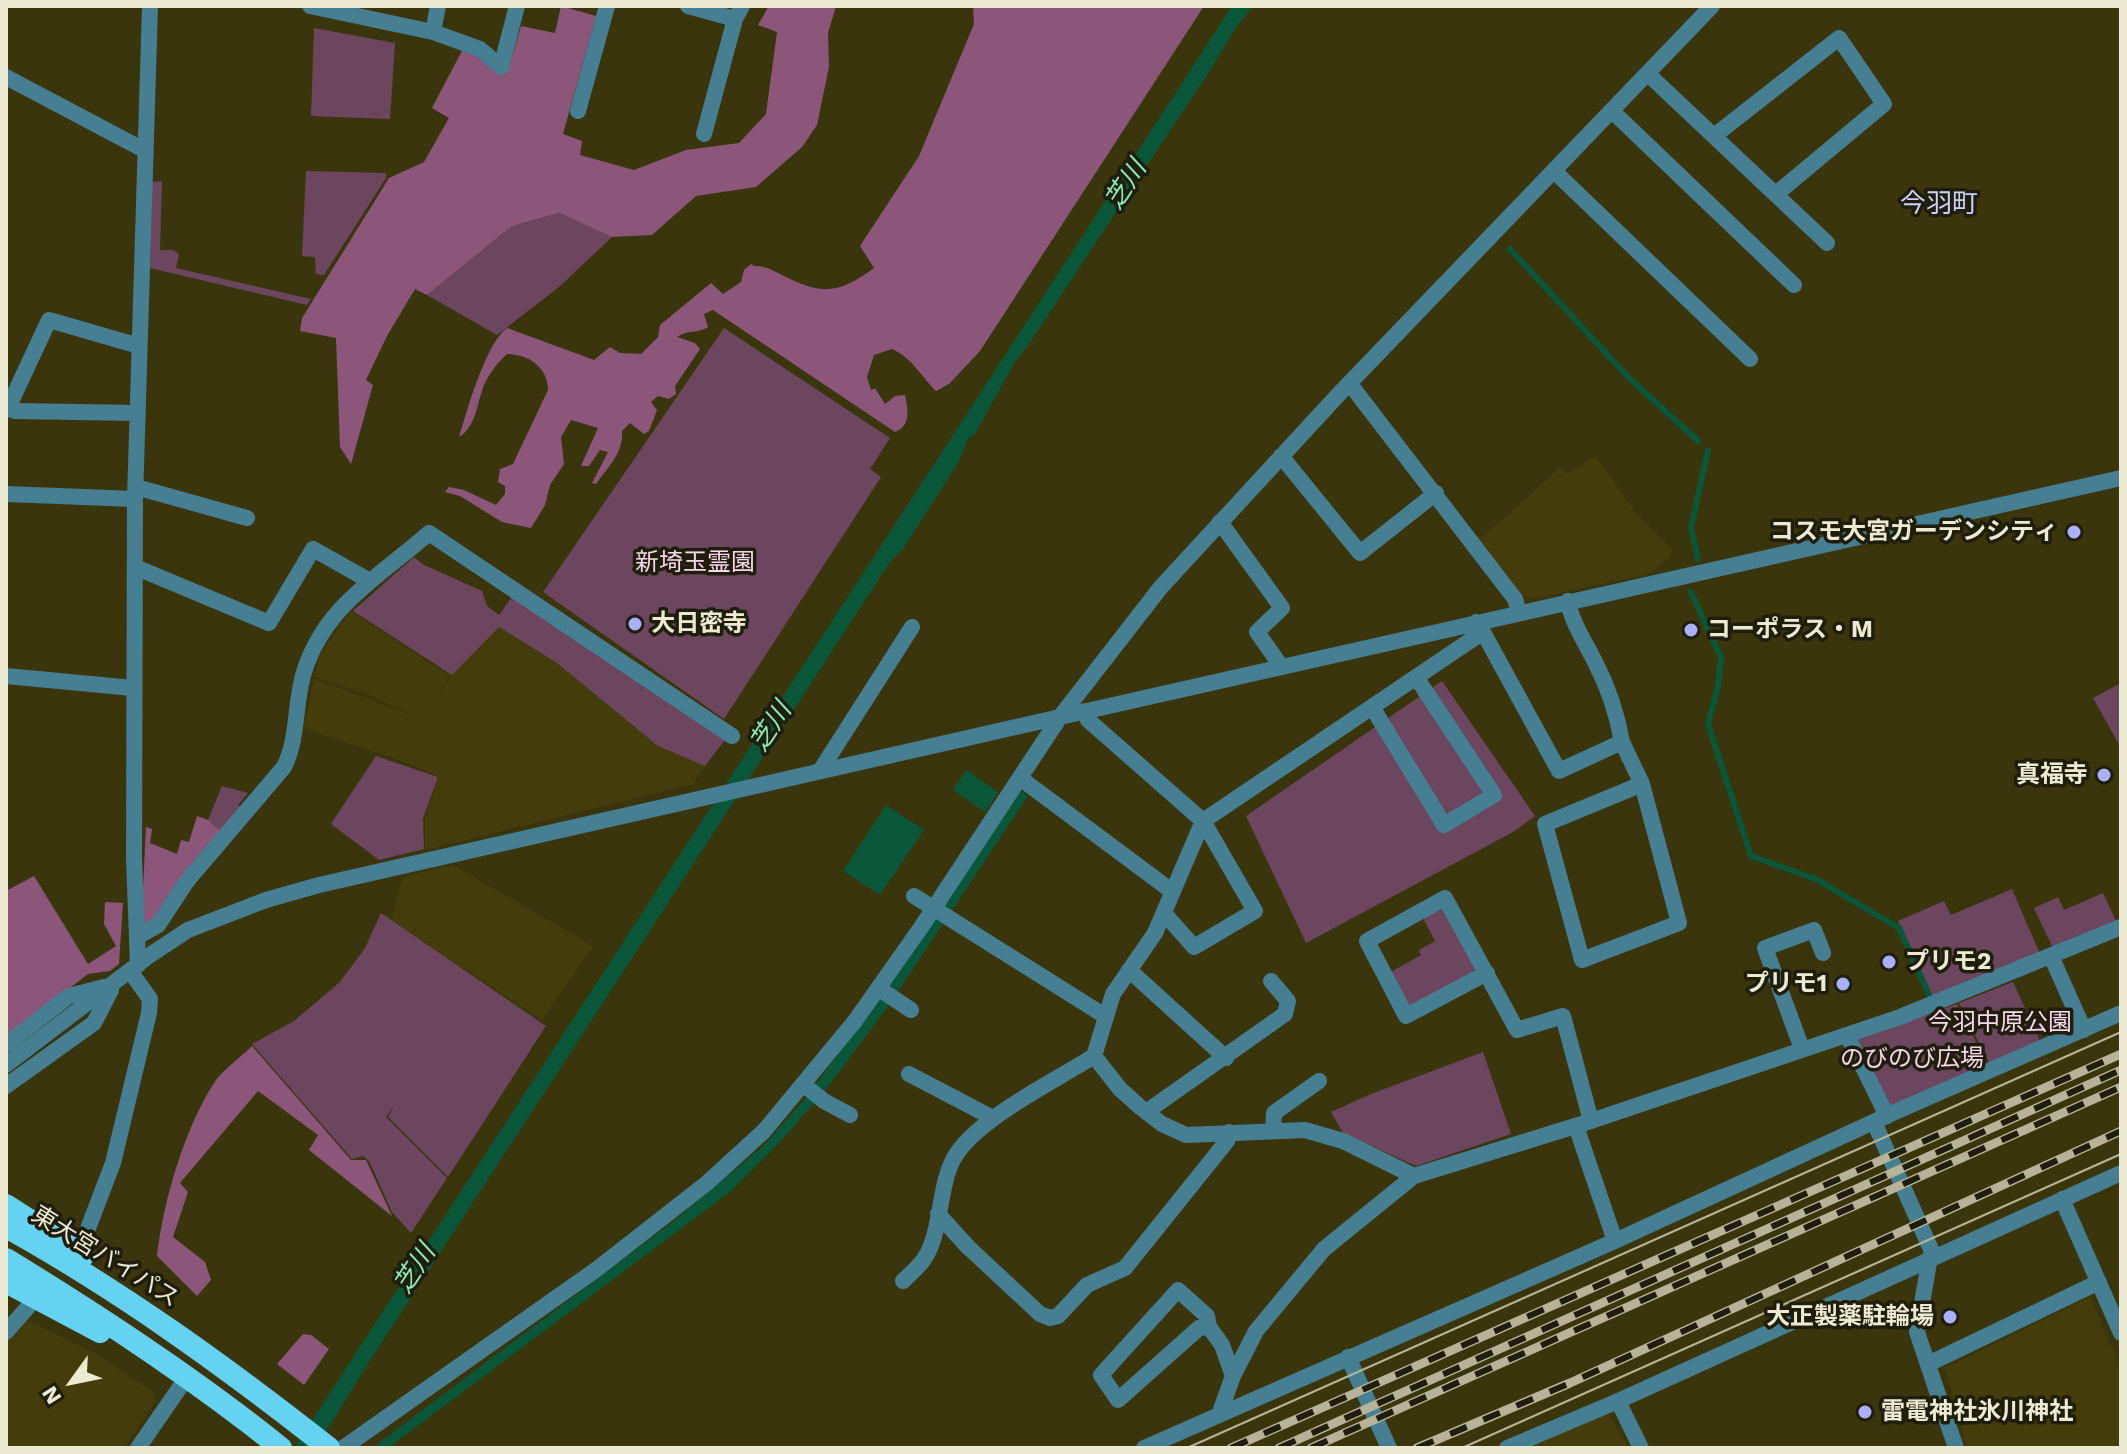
<!DOCTYPE html>
<meta charset="utf-8">
<style>
body{margin:0}
#map{position:relative;width:2127px;height:1454px;overflow:hidden;background:#3b350e;font-family:"Work Sans",sans-serif}
canvas{display:block}
.frame{position:absolute;inset:0;border:8px solid #edead4;pointer-events:none}
.north{position:absolute;left:32px;top:1342px;width:80px;height:80px;-webkit-text-stroke:6px #1f1d0c;paint-order:stroke;rotate:237deg;font-size:22px;font-weight:700;line-height:32px;text-align:center;color:#edead4}
.north::after{content:'';display:block;margin:auto;width:28px;height:36px;background:#edead4;clip-path:polygon(50% 0,100% 100%,50% 72%,0 100%)}
</style>
<div id="map">
<canvas width="2127" height="1454"></canvas>
<div class="frame"></div>
<div class="north">N</div>
</div>
<script>
const ctx = document.querySelector('canvas').getContext('2d');
ctx.lineJoin = 'round';
function paint(path, color) { ctx.fillStyle = color; ctx.fill(path, 'evenodd'); }
function stroke(path, color, width, dash) { ctx.strokeStyle = color; ctx.lineWidth = width; ctx.lineCap = dash ? 'butt' : 'round'; ctx.setLineDash(dash || []); ctx.stroke(path); }
function label(font, color, halo, rows, align = 'center') {
  ctx.font = font + ' "Work Sans","Noto Sans JP",sans-serif'; ctx.lineWidth = 7; ctx.setLineDash([]); ctx.textBaseline = 'middle'; ctx.strokeStyle = halo; ctx.fillStyle = color; for (const [text, x, y, turn = 0] of rows) {
    ctx.save(); ctx.translate(x, y); ctx.rotate((+turn || 0) * Math.PI / 180); ctx.textAlign = isNaN(turn) ? turn : align; if (halo) ctx.strokeText(text, 0, 0); ctx.fillText(text, 0, 0); ctx.restore();
  }
}
const built = new Path2D(`
 M1596,456L1634,511L1672,549L1671,556L1649,574L1531,599L1516,593L1479,540L1561,467L1567,474Z
 M352,612L450,676L424,717L456,669L499,627L557,663L658,746L705,766L693,784L425,850V818L439,776L396,759L304,728L314,679L423,719L369,695L314,677L320,656L339,626Z
 M453,865L593,946L542,1020L391,920L403,877Z
 M2090,1297L2121,1369V1448H1967L1945,1368Z
 M27,1321L94,1352L154,1393L155,1402L124,1448H6V1339Z
 M1608,1413L1629,1448H1528Z`);
const green = new Path2D(`
 M314,28L395,43L390,119L311,116Z
 M306,171L386,173V178L324,275L316,274L315,257L302,256Z
 M162,181L160,250H173L179,254L176,268L311,299L307,305L150,268L152,182Z
 M559,213L612,237L559,287L497,335L427,295L512,226Z
 M724,328L890,438L870,469L881,477L724,719L543,592Z
 M414,557L422,564L482,591L487,606L499,615L514,594L728,736L705,766L658,746L557,663L499,627L452,675L353,611Z
 M1442,681L1535,816L1513,832L1306,943L1246,816Z
 M2121,683V748L2093,698Z
 M376,756L438,777L423,818L424,849L379,860L331,824Z
 M222,786L248,793L238,805L244,810L223,833L208,820Z
 M2012,889L2040,954L1932,1000L1898,921L1944,901L1951,915Z
 M2103,893L2116,921L2053,948L2034,908L2058,897L2064,910Z
 M1439,909L1446,911L1475,967L1473,973L1412,1006L1404,1004L1389,973L1421,955L1419,950L1435,941L1423,918Z
 M381,913L546,1026L448,1177L388,1117L394,1106L386,1117L447,1178L411,1233L392,1212L369,1161L363,1156L352,1159L252,1044L294,1021L340,982L365,948Z
 M2013,982L2041,1043L1990,1065L1959,1003Z
 M1957,1004L1988,1066L1891,1108L1858,1039Z
 M1483,1052L1511,1134L1416,1166L1343,1133L1331,1112L1371,1094Z`);
const forest = new Path2D(`
 M561,6L596,16L563,134L582,141L580,155L634,170L686,150L739,143L766,114L777,32L758,25L769,6H836L828,33L829,67L817,125L802,147L756,187L696,196L652,235L612,237L559,213L512,226L427,295L415,289L387,336L366,380L373,385L351,464L340,447L336,338L300,331L302,318L389,178L424,162L449,118L432,108L464,47L497,71L508,70L521,26L555,33Z
 M973,6H1204L980,351L949,384L936,391C921,376 911,357 892,349L874,355L867,377L871,390L875,388L885,404L895,396L905,395C908,410 911,426 895,432L713,310L704,314L708,327C697,334 689,329 677,337L695,343L700,349L675,386L676,394L669,399L658,396L651,402L657,410L649,431L644,434L630,423L622,431C624,452 608,467 596,484L592,483L608,452L600,450L589,466H581L598,428L571,420L561,437L564,464L550,485L545,505L531,528L502,522L460,496L445,492L449,487L464,490L496,505L505,494V486L498,482L500,469L513,464L548,390C548,368 529,354 507,354C497,363 490,373 484,385C477,403 476,427 459,437C467,410 486,343 507,328L594,360L610,347L620,353L641,354L658,337L660,325L711,283L723,294L741,282L744,270L751,264L754,266C765,265 774,271 784,276C823,296 840,293 874,268L860,246L919,156L974,24Z
 M197,816L208,820L223,833L155,921L141,930L146,827L152,829L150,843L177,854L181,840L189,842Z
 M34,876L88,964L116,946L104,924L105,902L123,903L119,964L110,971L88,974L6,1037V891Z
 M252,1046L351,1160H366L392,1216L309,1150L318,1135L258,1091L180,1183L188,1192L173,1237L205,1262L211,1280L197,1296L157,1256C163,1202 185,1126 216,1080C225,1068 241,1057 252,1046Z
 M303,1334L311,1335L329,1349L304,1385L277,1364Z`);
const water = new Path2D(`
 M1232,6H1253L1237,26L1209,72L1027,347L1016,360L975,434L968,439L958,463L903,549L890,562L371,1359L316,1448H294Z
 M966,770L998,792L985,812L953,790Z
 M1020,790L1028,796L889,1005L827,1088L781,1141L731,1191L388,1448H372L675,1220L763,1146L806,1098L880,996Z
 M886,805L924,830L880,895L843,871Z`);
const stream = new Path2D(`
 M1510,249L1628,377L1698,441
 M1698,559L1691,528L1708,450
 M1691,592L1721,658L1718,686L1708,724L1751,856L1816,879L1899,928L1929,995`);
const minor = new Path2D(`
 M310,6L433,32L438,6
 M688,6L735,19L742,6
 M433,32L480,49L501,67L517,6
 M1648,74L1827,243
 M6,77L144,150
 M578,111L607,6
 M1612,111L1794,285
 M704,134L735,19
 M1714,136L1839,38L1884,104L1776,194
 M1554,171L1750,359
 M1350,384L1515,599L1519,612
 M6,408L15,411L137,413
 M8,408L49,320L139,346
 M1281,456L1360,553L1436,493
 M136,487L247,518
 M6,494L135,499
 M1220,522L1282,608L1257,632L1281,666
 M135,567L269,623L313,549L370,581
 M1483,632L1559,771L1622,742C1617,714 1609,689 1596,664C1586,643 1572,624 1568,601
 M6,676L133,688
 M1372,707L1444,825L1494,795L1416,677
 M1085,711L1088,720L1203,821L1255,911L1194,947L1164,913
 M1060,717L2121,478
 M1622,742L1642,784L1679,923L1582,960L1545,824L1642,784
 M820,771L912,627
 M1020,778L1173,892
 M914,896L1105,1016
 M137,937L158,925L187,881L284,767C299,737 294,704 304,672C325,605 379,577 429,533L732,736
 M2051,956L2084,1030
 M138,965L134,858L135,499L150,6
 M1129,970L1226,1058
 M1487,973L1406,1016L1367,941L1445,898L1517,1030L1563,1016L1591,1121
 M878,988L911,1010
 M1847,1035L1887,1116
 M1802,1049L1765,948L1814,930L1823,953
 M909,1074L993,1118
 M804,1085L824,1101L850,1115
 M1146,1112L1285,1014L1288,1001L1271,981
 M1874,1122L1934,1256
 M1576,1126L1615,1241
 M1273,1131L1274,1113L1319,1081
 M1414,1176L1343,1141L1305,1130L1186,1135L1162,1124L1140,1107L1120,1089L1094,1056L1113,994L1155,933L1203,821L1483,632L1476,622
 M2062,1199L2121,1333
 M938,1214L968,1247L1040,1314L1050,1318L1058,1316L1087,1285L1125,1268L1227,1141L1229,1132
 M79,1252L113,1163L149,1013L150,999L130,971
 M1930,1257L1917,1332L1956,1448
 M903,1281C910,1274 919,1267 924,1259C942,1233 938,1187 954,1158C976,1119 1055,1081 1094,1056
 M1209,1327L1207,1316L1178,1290L1101,1375L1118,1400L1199,1328L1209,1327L1222,1345L1233,1376
 M6,1332L35,1299
 M1348,1357L1389,1448
 M1928,1364L2099,1282
 M1618,1401L1641,1448
 M1219,1415L1233,1376L1256,1331L1324,1249L1414,1176L1585,1123L1900,1017L2121,927
 M138,1448L187,1377
 M343,1448L597,1269L707,1183L764,1131L855,1021L922,926L1060,717L1161,587L1338,395L1712,6
 M1144,1448L1615,1241L1895,1112L2121,1013
 M1507,1448L1618,1401L2121,1173`);
const tertiary = new Path2D(`
 M6,1045L69,996L104,987
 M6,1065L150,955L188,930L266,900L319,885L1060,717
 M6,1086L94,1023L111,990`);
const trunk = new Path2D(`
 M6,1205L84,1255
 M6,1227C121,1291 226,1367 329,1448
 M6,1259C101,1317 194,1378 281,1448
 M6,1282L100,1332`);
const tram = new Path2D(`
 M1187,1448L2121,1032
 M1462,1448L2121,1154`);
const rail = new Path2D(`
 M1231,1448L2121,1054
 M1279,1448L2121,1070
 M1311,1448L2121,1087
 M1417,1448L1570,1383L2121,1131`);
const markers = [
 [2074,532,8,"#aab0fb"],
 [635,624,8,"#aab0fb"],
 [1691,630,8,"#aab0fb"],
 [2104,775,8,"#aab0fb"],
 [1889,962,8,"#aab0fb"],
 [1843,984,8,"#aab0fb"],
 [1950,1317,8,"#aab0fb"],
 [1865,1412,8,"#aab0fb"]
];
const poiNames = [
 ["コスモ大宮ガーデンシティ",2058,532],
 ["大日密寺",651,624,"left"],
 ["コーポラス・M",1707,630,"left"],
 ["真福寺",2088,775],
 ["プリモ2",1905,962,"left"],
 ["プリモ1",1827,984],
 ["大正製薬駐輪場",1934,1317],
 ["雷電神社氷川神社",1881,1412,"left"]
];
const parkNames = [
 ["新埼玉霊園",695,563],
 ["今羽中原公園",2000,1023],
 ["のびのび広場",1912,1059]
];
const streetNames = [
 ["東大宮バイパス",105,1257,32]
];
const waterNames = [
 ["芝川",1126,185,-57],
 ["芝川",771,727,-57],
 ["芝川",415,1269,-57]
];
const neighbourhoodNames = [
 ["今羽町",1939,204]
];
paint(built, '#443d0b');
paint(green, '#6c465f');
paint(forest, '#8c567a');
paint(water, '#095638');
stroke(stream, '#095638', 6);
stroke(minor, '#467f91', 16);
stroke(tertiary, '#467f91', 16);
stroke(trunk, '#66d2f2', 22);
stroke(tram, '#b7b398', 2);
stroke(rail, '#b7b398', 9);
stroke(rail, '#1f1d0c', 6, [18]);
for (const [x, y, r, color] of markers) { const dot = new Path2D(); dot.arc(x, y, r, 0, 2 * Math.PI); ctx.fillStyle = color; ctx.fill(dot); stroke(dot, '#1f1d0c', 3); }
label('bold 24px', '#edead4', '#1f1d0c', poiNames, 'right');
label('24px', '#f8d6eb', '#1f1d0c', parkNames);
label('24px', '#edead4', '#1f1d0c', streetNames);
label('italic 26px', '#8aebb9', '#1f1d0c', waterNames);
label('26px', '#ccd0fc', '#1f1d0c', neighbourhoodNames);
</script>
